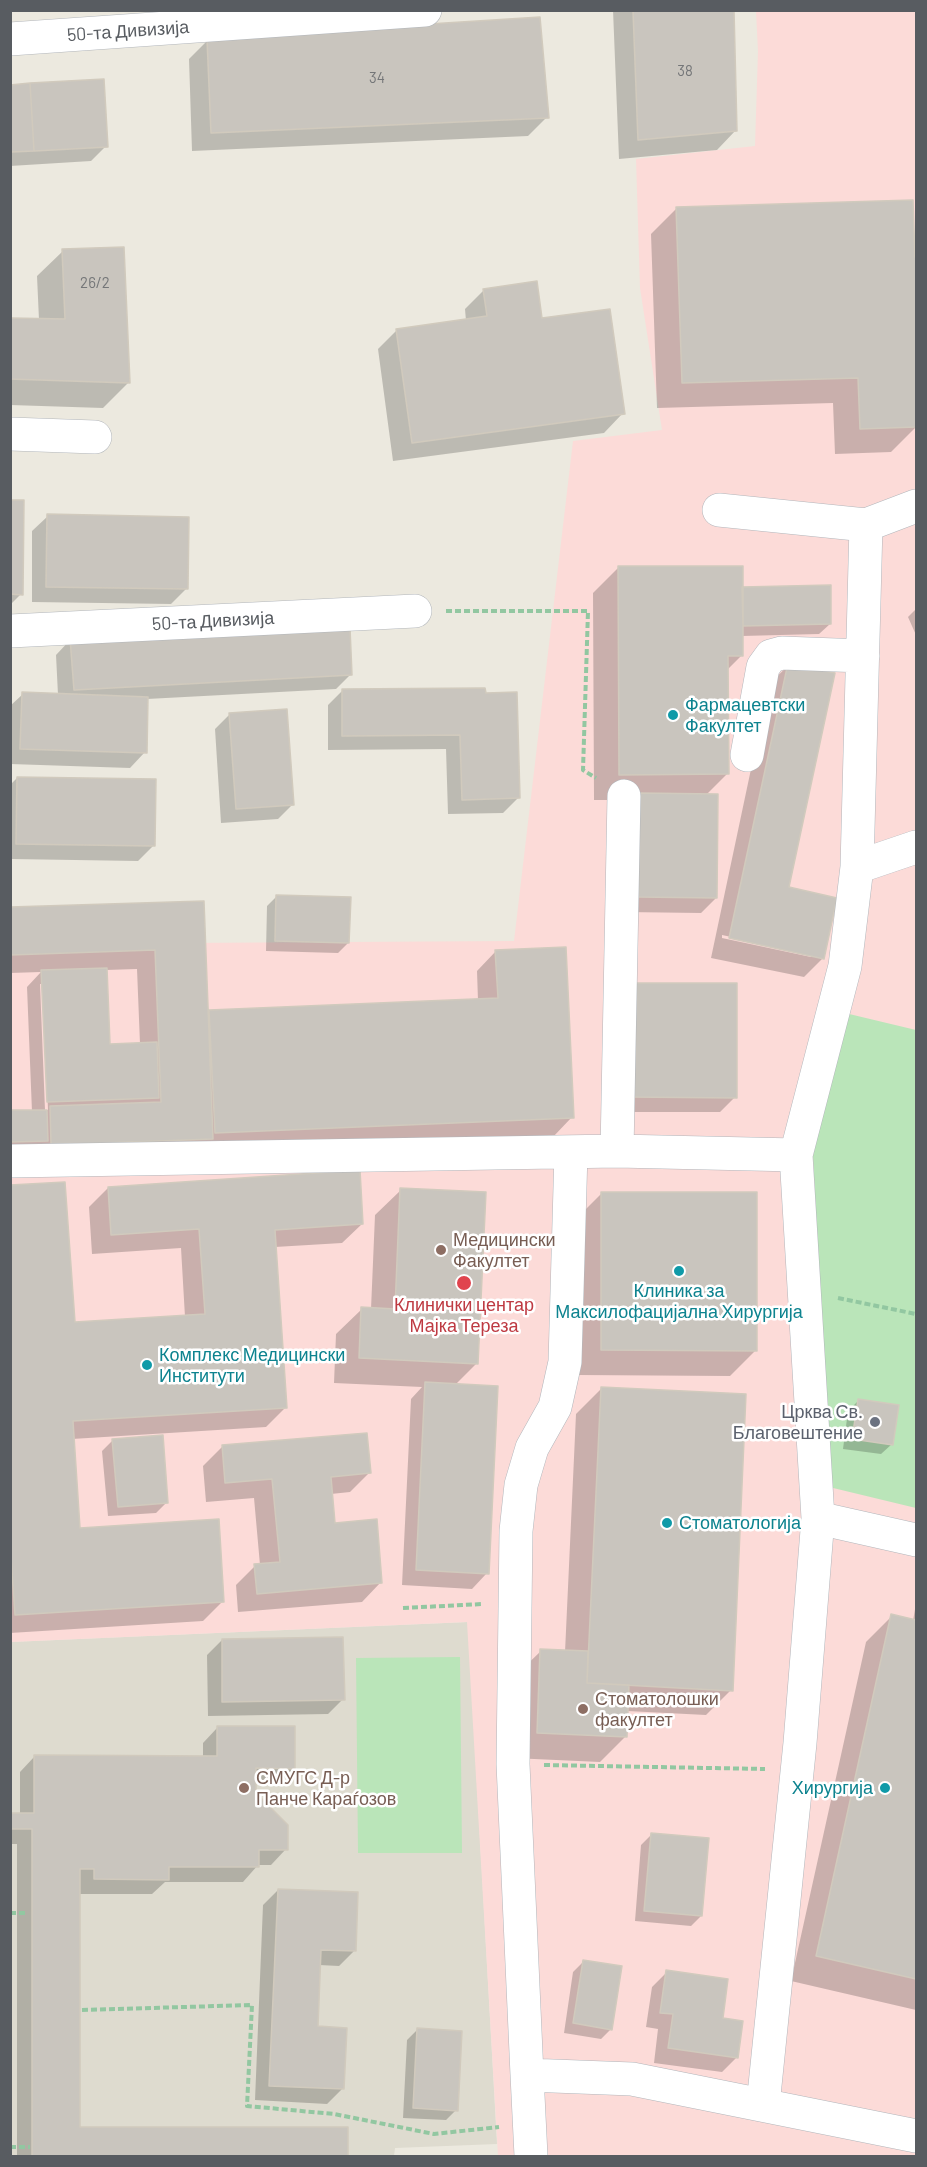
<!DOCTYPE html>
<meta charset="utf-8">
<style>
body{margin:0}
#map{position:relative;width:927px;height:2167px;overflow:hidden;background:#ece9df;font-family:Barlow,sans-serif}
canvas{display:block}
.frame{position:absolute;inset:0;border:12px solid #585c61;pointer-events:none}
</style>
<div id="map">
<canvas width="927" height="2167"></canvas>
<div class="frame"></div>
</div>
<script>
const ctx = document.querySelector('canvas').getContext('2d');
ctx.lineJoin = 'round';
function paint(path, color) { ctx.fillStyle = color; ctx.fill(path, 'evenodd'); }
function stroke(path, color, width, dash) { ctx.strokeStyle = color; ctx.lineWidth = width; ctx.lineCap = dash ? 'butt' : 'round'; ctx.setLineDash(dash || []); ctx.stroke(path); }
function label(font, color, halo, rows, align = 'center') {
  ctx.font = font + ' Barlow,sans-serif'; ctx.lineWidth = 5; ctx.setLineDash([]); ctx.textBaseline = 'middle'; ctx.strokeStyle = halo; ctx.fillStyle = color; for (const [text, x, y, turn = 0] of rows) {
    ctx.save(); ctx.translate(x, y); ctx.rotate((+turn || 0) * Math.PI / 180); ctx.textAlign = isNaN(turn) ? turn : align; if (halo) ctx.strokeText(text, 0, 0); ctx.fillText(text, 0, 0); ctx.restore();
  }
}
const education = new Path2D(`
 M468,1622L497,2144L395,2148L394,2156H11L10,1642Z`);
const medical = new Path2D(`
 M756,11H916V2156H498L467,1622L11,1642L10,944L514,941L573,441L662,430L640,288L636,159L755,146L758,51Z`);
const green = new Path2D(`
 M845,1013L916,1030V1508L829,1487L813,1156Z
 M460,1657L462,1853H358L356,1658Z`);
const shadow = new Path2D(`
 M613,10H732L736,130L717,150L619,159Z
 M208,40L547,117L528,136L192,151L189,59Z
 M10,86L106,146L91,161L10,166Z
 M677,208L916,259V427L891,452L835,454L833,403L657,408L651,234Z
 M63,251L128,383L103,408L10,405V319L39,320L37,276Z
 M484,290L541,319L623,413L604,433L393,461L378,349L397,330L466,321L465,309Z
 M10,501L21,594L10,605Z
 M48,516L187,588L171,604L32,602V531Z
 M619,567L741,588L830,624L819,634L742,636V655L727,670V774L705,796L716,898L701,913L623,912L634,800H594L593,593Z
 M916,609V635L908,617Z
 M71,639L351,674L336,689L147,699L145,752L130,768L10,764V706L23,694L58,695L56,655Z
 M789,665L787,888L823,958L804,977L711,958L769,684ZM722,935L811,954V957L722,938Z
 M484,689L518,798L503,813L448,814L446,749L328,750V705L343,690Z
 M230,714L293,804L278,819L221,823L215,729Z
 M17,778L153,846L138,861L10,859V785Z
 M277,896L348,943L338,953L266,951L267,906Z
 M203,902L207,1012L478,1001L477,971L496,951L572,1117L553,1137L10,1152V1112H32L27,987L41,972L10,973V909ZM137,969L140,1044L109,1045L106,970ZM40,984H43L48,1110H45Z
 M613,1000L735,1097L720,1112H613Z
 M10,1187L73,1324L185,1317L181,1248L92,1254L89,1207L108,1188L362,1224L342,1243L275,1247L285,1408L266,1427L72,1439L78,1530L222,1602L203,1621L10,1633Z
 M401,1190L477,1363L455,1385L487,1573L472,1589L402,1585L411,1399L422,1387L334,1383L336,1334L362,1309H371L375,1215Z
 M602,1193L756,1350L730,1376L576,1375V1219Z
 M601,1389L731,1690L706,1715L627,1711L626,1736L600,1762L512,1758L515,1676L541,1651L565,1652L576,1414Z
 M859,1400L892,1444L881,1454L843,1449L848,1411Z
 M113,1440L166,1503L156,1513L108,1516L102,1451Z
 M222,1447L369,1473L350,1492L331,1494L333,1524L381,1582L362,1602L238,1612L236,1585L255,1566L260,1565L254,1498L206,1502L203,1466Z
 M916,1603V2010L791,1981L866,1642L892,1616L913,1621Z
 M222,1640L343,1699L328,1714L208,1716L207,1655Z
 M218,1727L294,1768L279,1783H254V1794L286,1849L271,1865H258L243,1882H165L152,1894H78V2128L347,2129V2156H17V1844H10V1815L20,1814V1772L35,1756L203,1757V1743Z
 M651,1835L701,1916L691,1926L635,1921L641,1845Z
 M278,1890L354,1951L339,1966L319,1965L316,2028L342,2089L327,2104L255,2100L263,1905Z
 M584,1961L611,2029L601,2039L564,2033L573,1972Z
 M667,1972L721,2019L737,2057L722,2072L654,2063L658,2029L646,2027L652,1987Z
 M417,2030L456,2110L446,2120L403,2118L407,2040Z`);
const building = new Path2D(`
 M633,10H734L737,131L638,140Z
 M540,17L549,118L211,133L207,38Z
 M104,79L108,147L34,151L30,83Z
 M30,83L34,151L10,152V85Z
 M913,200L915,257H916V427L860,429L858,378L682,383L676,207Z
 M124,247L130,383L10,379V318L65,319L62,249Z
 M537,281L542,318L610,309L625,414L412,443L396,329L487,316L483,289Z
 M10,500H24L23,595L10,594Z
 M47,514L189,517L188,589L46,587Z
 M618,566H743V656H728L729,774L619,775Z
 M831,585V624L743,626L742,587Z
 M350,628L352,675L74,690L70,638Z
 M788,663L835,673L789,887L837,898L824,959L729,938Z
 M485,688L486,693L517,692L520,798L462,800L460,735L342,736V689Z
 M22,692L148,697L147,753L20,749Z
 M287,709L294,805L236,809L229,713Z
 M17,777L156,779L155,846L16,844Z
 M638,793L718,794L717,898L638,897Z
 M276,895L351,897L349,943L275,941Z
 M204,901L213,1139L51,1145L50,1106L161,1102L155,950L10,955V907Z
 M566,947L574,1118L215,1133L209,1010L498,998L495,950Z
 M107,968L110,1044L157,1042L159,1098L47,1102L41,970Z
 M628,983H737V1098L628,1097Z
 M10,1110H47L48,1141L10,1142Z
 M360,1170L363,1224L275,1230L287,1408L73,1421L80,1528L219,1519L224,1602L15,1615L10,1543V1185L65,1182L75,1322L205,1314L199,1229L111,1235L108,1187Z
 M400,1188L486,1192L478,1364L359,1358L361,1307L395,1309Z
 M601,1192H757V1351L601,1350Z
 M425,1382L498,1386L489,1574L416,1570Z
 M601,1387L746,1394L733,1691L587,1683Z
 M858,1399L899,1405L893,1445L852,1439Z
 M367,1433L371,1473L331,1477L335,1523L377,1519L382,1583L257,1594L254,1564L280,1562L272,1479L225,1483L222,1445Z
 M163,1435L168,1503L118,1507L112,1439Z
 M891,1614L916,1620V1979L816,1956Z
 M343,1637L345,1700L222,1702V1639Z
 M540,1649L588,1651L587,1683L629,1685L627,1737L537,1733Z
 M217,1726H295V1769L256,1768V1793L288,1825V1850H259V1867H169V1880L94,1879V1869H80V2127H348V2156H32V1829H10V1813H34V1755L217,1756Z
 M651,1833L709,1838L702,1916L644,1911Z
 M278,1889L358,1892L356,1951L321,1950L318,2026L347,2028L344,2089L269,2086Z
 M583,1960L622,1966L612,2030L573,2023Z
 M666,1970L728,1979L723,2018L743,2021L738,2058L668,2048L673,2014L660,2013Z
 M417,2028L462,2031L458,2111L413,2108Z`);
const path = new Path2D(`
 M446,611H588L583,770L596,778
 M838,1298L916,1314
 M403,1608L483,1604
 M544,1765L765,1769
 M10,1913H28
 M82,2010L252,2005L247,2106L334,2114L434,2134L499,2127
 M10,2147H30`);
const minor = new Path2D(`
 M10,39L425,10
 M10,434L95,437
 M719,510L866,525L916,506
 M10,631L415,611
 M747,755L763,667L771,656L782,653L863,656
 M857,867L916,847
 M617,1151L624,796
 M10,1161L617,1151L796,1155
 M818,1518L916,1540
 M527,2075L513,1764L516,1531L521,1485L532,1448L555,1407L565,1362L571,1152
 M763,2105L800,1743L818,1518L796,1155L845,966L857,867L866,525
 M531,2156L527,2075L632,2079L916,2136`);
const markers = [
 [673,715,6,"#0f9aa8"],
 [441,1250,6,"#8d6e63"],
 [679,1271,6,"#0f9aa8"],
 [464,1283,8,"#e0444e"],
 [147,1365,6,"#0f9aa8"],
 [875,1422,6,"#6b7280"],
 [667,1523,6,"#0f9aa8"],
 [583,1709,6,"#8d6e63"],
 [244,1788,6,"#8d6e63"],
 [885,1788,6,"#0f9aa8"]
];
const numberNames = [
 ["38",685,71],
 ["34",377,78],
 ["26/2",95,283]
];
const streetNames = [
 ["50-та Дивизија",128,31,-4],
 ["50-та Дивизија",213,621,-3]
];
const cultureNames = [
 ["Фармацевтски",685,705],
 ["Факултет",685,726],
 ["Клиника за",679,1291,"center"],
 ["Максилофацијална Хирургија",679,1312,"center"],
 ["Комплекс Медицински",159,1355],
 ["Институти",159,1376],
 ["Стоматологија",679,1523],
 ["Хирургија",873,1788,"right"]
];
const educationNames = [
 ["Медицински",453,1240],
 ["Факултет",453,1261],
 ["Стоматолошки",595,1699],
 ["факултет",595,1720],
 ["СМУГС Д-р",256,1778],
 ["Панче Караѓозов",256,1799]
];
const healthNames = [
 ["Клинички центар",464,1305],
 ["Мајка Тереза",464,1326]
];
const worshipNames = [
 ["Црква Св.",863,1412],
 ["Благовештение",863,1433]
];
paint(education, '#dedbcf');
paint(medical, '#fcdbd8');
paint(green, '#bae5b9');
paint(shadow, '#0003');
paint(building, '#c9c5be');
stroke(building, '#d1cabd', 1.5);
stroke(minor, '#b2b6bb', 34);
stroke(path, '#92c7a1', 4, [6, 3]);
stroke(minor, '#fff', 33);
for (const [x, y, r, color] of markers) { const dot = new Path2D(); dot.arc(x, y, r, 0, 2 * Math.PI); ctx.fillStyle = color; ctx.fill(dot); stroke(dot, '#fff', 2); }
label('15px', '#747678', null, numberNames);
label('18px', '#585c61', '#fff', streetNames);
label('18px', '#0d838f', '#fff', cultureNames, 'left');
label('18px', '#785e54', '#fff', educationNames, 'left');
label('18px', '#be3a42', '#fff', healthNames);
label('18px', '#5b616d', '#fff', worshipNames, 'right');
</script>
